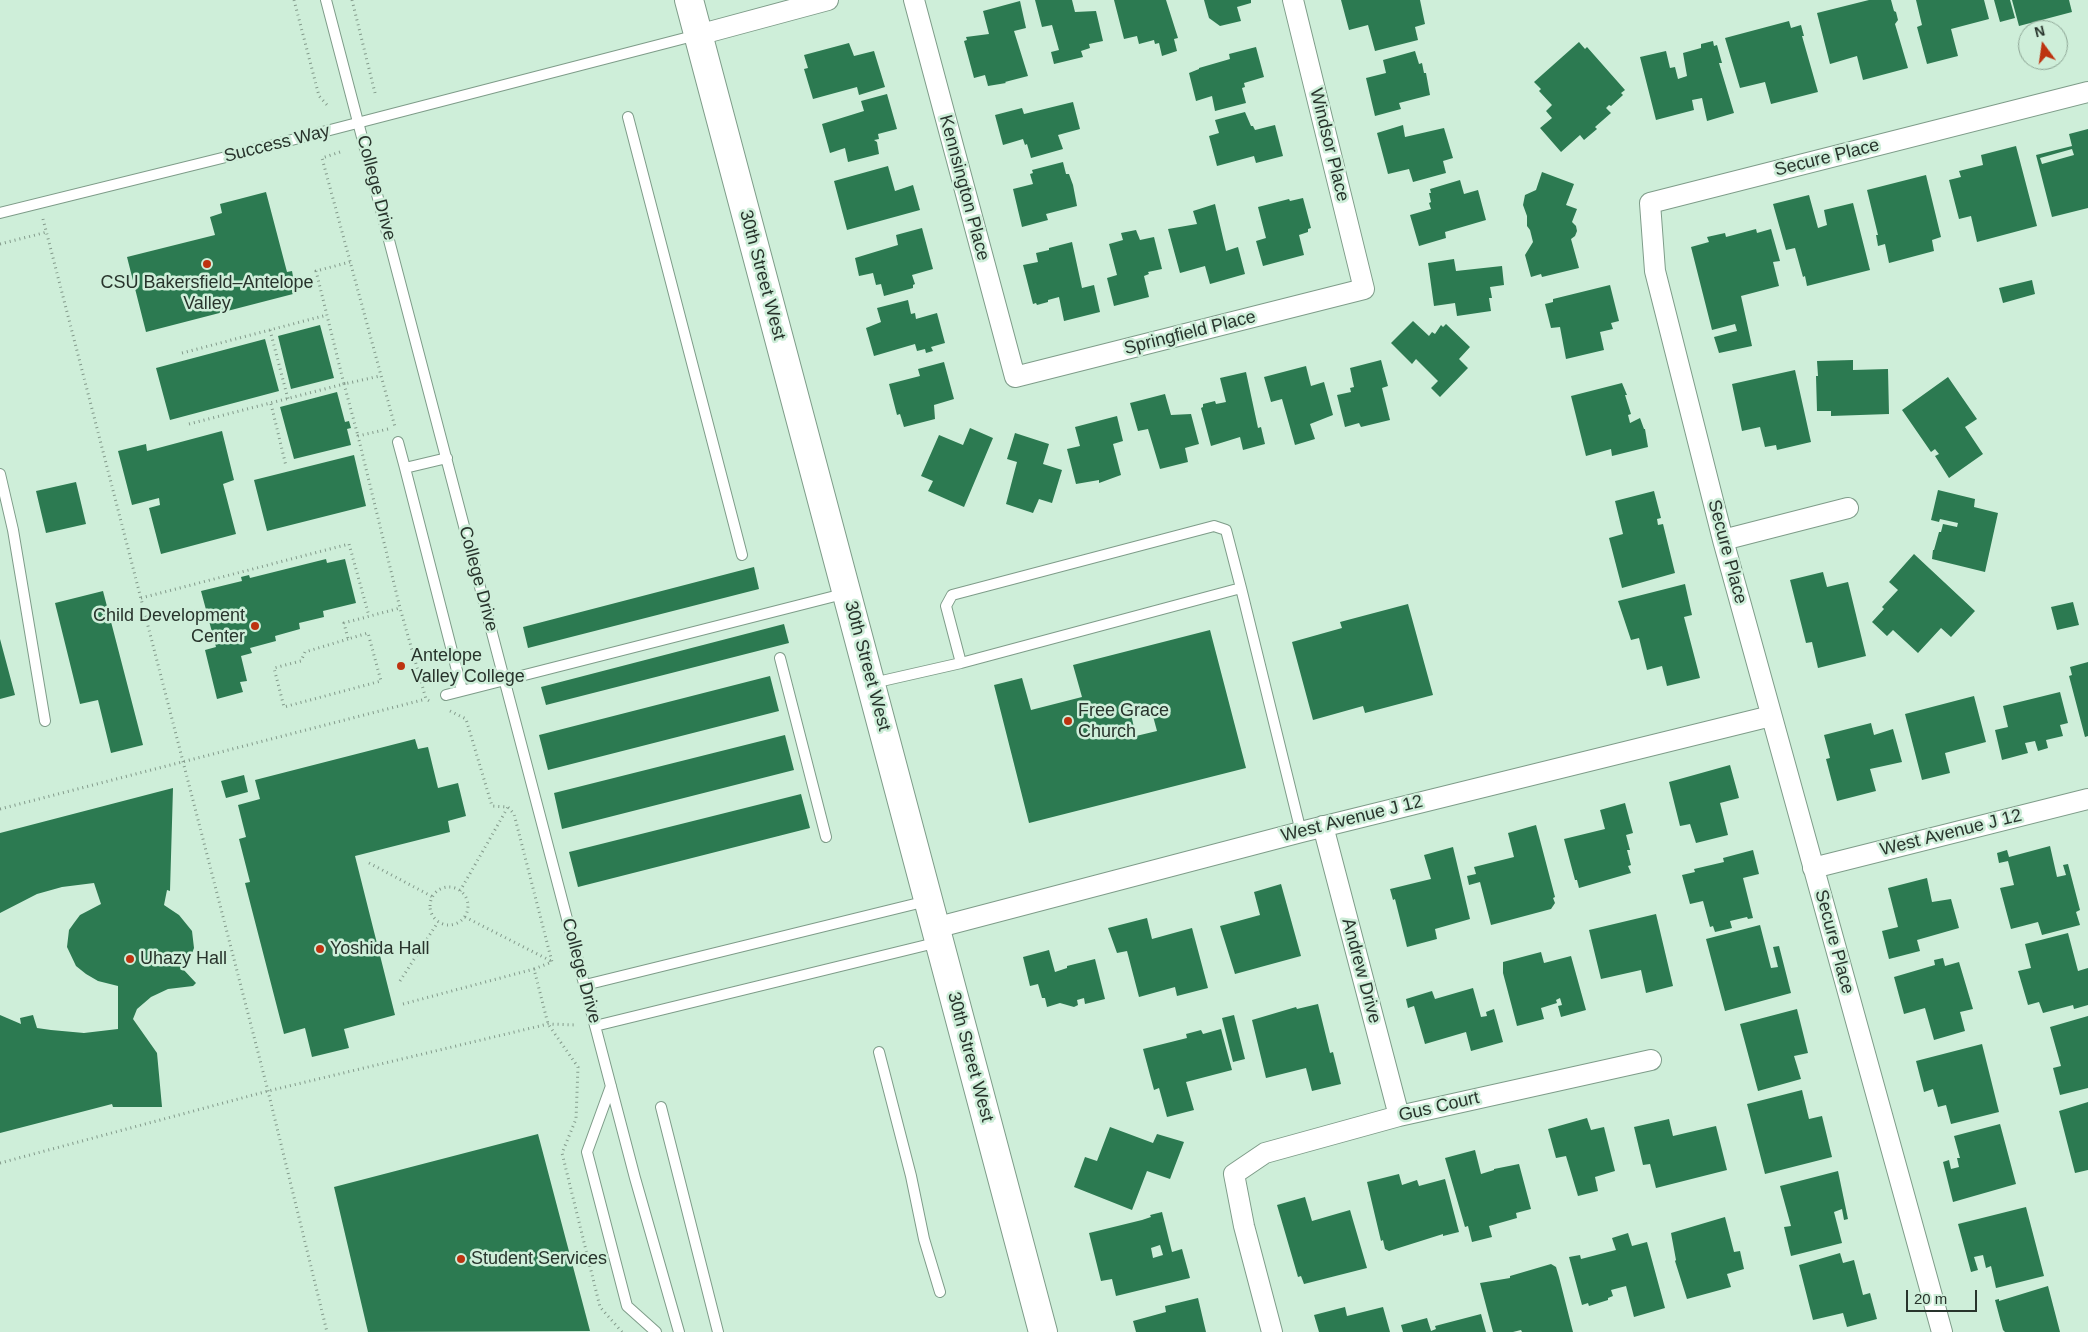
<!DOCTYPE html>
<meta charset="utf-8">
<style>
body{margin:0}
#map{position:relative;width:2088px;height:1332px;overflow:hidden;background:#ceeed9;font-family:Arial,sans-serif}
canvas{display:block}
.north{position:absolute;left:2018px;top:20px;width:50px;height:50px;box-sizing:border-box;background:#ceeed9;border:1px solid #8ca494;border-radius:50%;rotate:346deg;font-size:14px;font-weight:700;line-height:20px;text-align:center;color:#28342c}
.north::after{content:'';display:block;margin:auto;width:18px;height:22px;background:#bd3310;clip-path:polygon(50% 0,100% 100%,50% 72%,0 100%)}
.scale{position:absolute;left:1906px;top:1290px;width:71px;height:22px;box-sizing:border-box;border:2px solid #28342c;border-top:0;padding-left:6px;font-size:15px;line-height:18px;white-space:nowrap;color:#28342c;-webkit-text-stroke:4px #ceeed9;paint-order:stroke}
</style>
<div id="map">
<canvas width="2088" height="1332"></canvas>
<div class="north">N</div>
<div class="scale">20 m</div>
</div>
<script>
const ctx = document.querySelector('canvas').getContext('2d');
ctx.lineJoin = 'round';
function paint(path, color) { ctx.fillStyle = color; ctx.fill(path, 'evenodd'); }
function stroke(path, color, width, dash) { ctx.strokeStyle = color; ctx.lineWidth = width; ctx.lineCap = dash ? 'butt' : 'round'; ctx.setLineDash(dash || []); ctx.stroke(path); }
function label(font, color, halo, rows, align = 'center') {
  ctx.font = font + ' Arial,sans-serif'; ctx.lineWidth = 5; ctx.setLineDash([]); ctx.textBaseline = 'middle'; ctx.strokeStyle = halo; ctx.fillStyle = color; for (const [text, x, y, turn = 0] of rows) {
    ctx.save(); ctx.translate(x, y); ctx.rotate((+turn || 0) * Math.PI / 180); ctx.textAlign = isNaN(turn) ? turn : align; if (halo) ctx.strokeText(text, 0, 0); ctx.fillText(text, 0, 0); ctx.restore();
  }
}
const building = new Path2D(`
 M1035,0H1072L1075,12L1096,11L1103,41L1089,44L1090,48L1081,51L1083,57L1054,64L1051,52L1059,50L1052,25L1042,27Z
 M1114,0H1166L1178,38L1174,39L1177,51L1162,56L1159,43L1155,44L1154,40L1139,44L1137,36L1124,39Z
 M1204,0H1251V3L1237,7L1241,21L1220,26L1209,18Z
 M1341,0H1420L1425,24L1415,27L1418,40L1375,51L1368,25L1349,30Z
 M1869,0H1891L1894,11L1896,12L1898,20L1895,24L1908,68L1863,80L1857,56L1830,64L1817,13Z
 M1916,0H1984L1989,19L1951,29L1958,56L1927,64L1917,27L1922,25Z
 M1994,0H2010L2015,18L2000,22Z
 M2012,0H2069L2072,12L2019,26Z
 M1020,1L1026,28L1014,31L1028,76L1005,82L1006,83L988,86L985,75L974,78L964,41L967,40L966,37L989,34L983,11Z
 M1789,21L1791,28L1801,25L1804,36H1802L1818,92L1771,104L1765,82L1740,88L1725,38Z
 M1713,41L1714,46L1717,45L1722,63H1719L1734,113L1707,121L1702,98L1692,100L1694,110L1656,120L1640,57L1666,51L1670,68L1675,67L1678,79L1687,76L1683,53L1701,48V44Z
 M1579,42L1585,49L1587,47L1625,90L1621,93L1623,95L1611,106L1609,105L1606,108L1611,113L1595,127L1597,129L1584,140L1580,135L1561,152L1540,128L1552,118L1546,111L1552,105L1539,91L1541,89L1534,82Z
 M849,43L854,56L874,51L885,87L859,95L857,87L813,99L804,69L808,68L804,55Z
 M1256,47L1264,77L1244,83L1245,87L1242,88L1246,103L1215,111L1212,96L1196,101L1189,73L1199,69V68L1230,59L1229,54Z
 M1415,51L1419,64L1422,63L1424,73H1426L1430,95L1399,103L1401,109L1375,116L1366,78L1386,73L1383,60Z
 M887,94L897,129L878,134L879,139L874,140L877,142L879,154L848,162L845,148L830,153L822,124L864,111L861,101Z
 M1073,102L1080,129L1058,135L1063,149L1031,158L1027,144L1025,145L1023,139L1003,145L995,115L1022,108L1024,114Z
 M1245,112L1251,126H1253L1255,130L1275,125L1283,156L1256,163L1254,156L1217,166L1209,136L1219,133L1215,120Z
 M1403,125L1405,137L1444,128L1453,158L1443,161L1446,173L1413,182L1409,169L1388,174L1377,133Z
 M2088,129V208L2052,217L2036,155L2072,146L2069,134ZM2072,149L2074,155L2042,164L2040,158Z
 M2016,146L2037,226L1977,242L1971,216L1959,219L1949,180L1961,177L1959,171L1983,165L1981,155Z
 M1063,162L1066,174H1069L1073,185L1077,206L1046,214L1048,220L1022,227L1013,189L1033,184L1030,174L1033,173L1032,170Z
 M888,166L895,191L913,185L920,210L847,230L834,181Z
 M1542,172L1574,184L1566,205L1577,209L1572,222L1576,226L1577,231L1575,236L1571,239L1579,268L1542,277L1541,274L1531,277L1525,255L1533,242L1530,230L1527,226V216L1523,205L1525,195L1536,190Z
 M1926,175L1941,237L1932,240L1934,251L1889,263L1885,244L1878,246L1876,235H1878L1867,190Z
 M1460,180L1464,194L1478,190L1486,220L1445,232L1446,238L1419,246L1410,215L1431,209L1429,203L1431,202L1429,193H1431L1430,189Z
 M266,192L287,272L292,271L294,282L290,283L293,294L146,332L127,257L215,235L210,217L222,213L220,204Z
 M1809,195L1818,228L1827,225L1824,210L1853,203L1870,270L1807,286L1805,276L1803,277L1795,248L1786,250L1773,204Z
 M1303,198L1311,228L1308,229V232L1299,235L1304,255L1263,266L1256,241L1266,238L1258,207L1289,199L1290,201Z
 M1215,204L1226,251L1238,247L1245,274L1210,284L1205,266L1180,273L1168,229L1197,224L1193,211Z
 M922,228L933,269L912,275L915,284L913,285V288L884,296L881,284L876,285L873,273L859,276L855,258L898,245L896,235Z
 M1756,229L1757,233L1771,229L1780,261L1773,262L1779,286L1741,296L1752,346L1719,353L1714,337L1737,331L1735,324L1712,330L1691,247L1709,242L1707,237L1725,233L1726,237Z
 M1136,230L1140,240L1154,237L1162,269L1148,272L1149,274L1144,276L1149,297L1114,306L1107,278L1117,275L1109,244L1123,240L1121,233Z
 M1072,242L1082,288L1094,285L1100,312L1064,321L1059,297L1048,300V302L1037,305L1036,303L1033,304L1023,265L1038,262L1036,253L1049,250V248Z
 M1454,259L1456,271L1502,266L1504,285L1490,287L1492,298H1489L1491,311L1457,316L1455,303L1434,306L1428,263Z
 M2032,280L2035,294L2003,303L1999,288Z
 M1610,285L1619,321L1611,323L1613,329L1600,332L1604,350L1566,359L1560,327L1551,328L1545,304L1553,302V299Z
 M908,300L911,314L915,313L916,319L937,313L945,343L931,347L933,351L926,353L925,349L917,351L915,344L874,356L866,328L881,322L877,308Z
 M1413,321L1429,336L1432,332L1435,334L1441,325L1443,327L1446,324L1470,347L1459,359L1468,368L1440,397L1431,388L1438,381L1416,359L1412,364L1391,343Z
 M320,325L334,378L291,389L278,336Z
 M265,339L279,391L170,420L156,368Z
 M1381,360L1388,386L1382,388L1390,420L1361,427L1359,423L1345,427L1337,395L1351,392L1350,388L1354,387L1350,368Z
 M1853,360V370L1888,369L1889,414L1831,416V411H1817L1816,376H1818L1817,361Z
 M944,362L954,399L934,405L935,419L904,427L900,414L897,415L889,384L920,376L918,369Z
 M1306,366L1311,386L1324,382L1333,415L1310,424L1315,439L1295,445L1282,399L1271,402L1264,377Z
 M1795,370L1811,442L1777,450L1776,445L1765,447L1760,427L1742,431L1732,384Z
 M1246,372L1258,428L1261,427L1265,444L1243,450L1240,437L1211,446L1201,408L1203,407V404L1215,401L1216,404L1226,402L1220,378Z
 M1948,377L1977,419L1965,427L1983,454L1949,478L1935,456L1939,454L1935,449L1931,452L1902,410Z
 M1622,383L1627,395H1625L1631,414L1628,415L1630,423L1640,418L1644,429H1645L1648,447L1612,456L1611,449L1586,456L1571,396Z
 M337,392L345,422L349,421L351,428L347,429L351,445L294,459L280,407Z
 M1165,394L1171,415L1191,414L1199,444L1185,448L1188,462L1160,469L1148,429L1138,431L1130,403Z
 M1117,416L1123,441L1113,444L1121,475L1099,483V480L1076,484L1067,449L1080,446L1075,427Z
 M970,428L993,438L964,507L928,491L933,481L921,476L939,435L963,445Z
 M222,431L234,480L223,484L236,534L161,554L149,508L160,505L159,498L132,505L118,451L146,444L147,451Z
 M1015,433L1049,444L1043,464L1062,470L1052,503L1039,499L1033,513L1006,504L1017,462L1007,459Z
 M354,455L366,506L267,531L254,480Z
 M76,482L86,524L46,533L36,491Z
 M1938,490L1975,499L1974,507L1998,513L1985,572L1932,559L1933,550H1934L1939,532H1941L1943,524L1957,527L1958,523L1940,519L1939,522L1931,520Z
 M1654,491L1661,518L1657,519L1658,525L1663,524L1675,573L1622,588L1609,538L1623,534L1615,501Z
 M1914,554L1975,611L1951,637L1941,628L1918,653L1893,630L1887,636L1872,622L1884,609L1882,607L1898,590L1889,582Z
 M326,559L327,563L345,559L356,603L323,611L324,617L299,623L300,629L275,636L276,641L250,648L252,653L241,656L247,681L240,682L243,692L217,699L205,650L216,647L201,591L242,581L241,577L249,575L250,578Z
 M754,567L759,589L528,648L523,627Z
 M1823,572L1827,587L1848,582L1866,656L1818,668L1812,642L1806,643L1790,580Z
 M1685,584L1692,615L1684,617L1700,678L1667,686L1662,666L1647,670L1639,638L1631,640L1618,601Z
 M103,591L143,745L111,753L98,700L80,704L55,603Z
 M2073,602L2079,625L2057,630L2051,607Z
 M1408,604L1433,695L1365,713L1363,706L1313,720L1292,642L1342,628L1340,622Z
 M784,624L789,643L546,705L541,687Z
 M1210,630L1246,768L1029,823L994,685L1022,678L1031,710L1082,697L1073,665ZM1150,705L1157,731L1136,736L1130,710Z
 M0,639L15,695L0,699Z
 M2088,662V736L2085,737L2069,676L2072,675L2070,667Z
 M770,676L779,711L548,770L539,735Z
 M2060,692L2068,723L2060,725L2063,736L2046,740L2048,748L2038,751L2035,741L2025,743L2028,753L2002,760L1995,730L2008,727L2003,706Z
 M1974,696L1986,742L1945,753L1950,773L1922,780L1905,714Z
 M1871,723L1874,735L1893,729L1902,762L1870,769L1876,791L1837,801L1826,759L1830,758L1824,735Z
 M785,735L794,770L562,829L554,793Z
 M415,739L418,749L428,747L438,788L458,783L466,816L448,821L450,832L355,856L395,1015L344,1029L349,1048L312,1057L305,1028L284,1034L245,883L250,882L239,839L246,837L238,805L260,799L255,780Z
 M1730,765L1739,798L1720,803L1728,835L1696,843L1690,824L1680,826L1669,782Z
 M244,775L248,792L226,798L221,781Z
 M173,788L170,891L167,890L164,905L179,915L192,931L194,948L191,956L182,968L196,983L193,986L168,989L151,997L137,1009L133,1019L157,1053L162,1107H113L112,1104L0,1133V1015L21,1024L20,1018L33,1015L37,1028L51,1030L84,1033L118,1029V986L98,981L86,974L76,966L67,947L69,930L74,923L80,915L101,904L94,883L62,887L37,894L0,913V833Z
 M801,794L810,828L578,887L569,852Z
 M1625,803L1633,833L1626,835L1630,850H1627L1631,865L1628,866L1631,873L1579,888L1577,880H1575L1564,839L1605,829L1600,810Z
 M1536,825L1555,897L1553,898L1555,903L1551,909L1491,925L1480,882L1469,885L1467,876L1476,874L1474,867L1514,857L1508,833Z
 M2050,846L2057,877L2066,875L2063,865L2068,864L2080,910L2076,912L2080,925L2042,935L2038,922L2011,929L2000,888L2014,885L2008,861L1999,863L1997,853L2007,850L2009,857Z
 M1453,847L1470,919L1435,929L1437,939L1407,947L1395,899L1393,900L1390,889L1431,879L1424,855Z
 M1753,850L1759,874L1743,878L1753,918L1748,919L1747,917L1730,921L1732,928L1715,932L1713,926L1710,927L1703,901L1690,904L1682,875L1695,872L1694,869L1724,862L1723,858Z
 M1927,878L1932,902L1951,899L1959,928L1917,940L1920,951L1889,959L1882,931L1898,927L1888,888Z
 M1281,884L1301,956L1235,974L1220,926L1260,915L1254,892Z
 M1656,914L1673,986L1646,993L1641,970L1601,979L1589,930Z
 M1147,918L1152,939L1192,928L1208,988L1177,996L1175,987L1139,997L1127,951L1117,953L1108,928Z
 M1760,925L1771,968L1778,967L1773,947L1779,946L1791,993L1725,1011L1706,939Z
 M2068,933L2078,971L2088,968V1005L2074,1009L2073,1005L2043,1013L2039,1002L2028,1005L2018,971L2031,968L2025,944Z
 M1049,950L1055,972L1067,968V966L1095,959L1105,999L1085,1004L1084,998L1077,1000L1078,1005L1074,1007L1060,1003L1047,1007L1045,998H1042L1038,984L1030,986L1023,957Z
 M1541,952L1544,963L1571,956L1586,1010L1561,1017L1558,1006L1562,1005L1560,998L1556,1000L1557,1003L1541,1008L1544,1019L1517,1026L1503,973V962Z
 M1943,958L1945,966L1959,962L1973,1009L1960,1012L1965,1031L1934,1040L1925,1008L1904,1014L1894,977L1935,965L1934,960Z
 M1473,988L1481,1017L1487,1016L1486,1012L1494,1009L1503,1042L1471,1051L1466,1032L1425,1044L1414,1006L1408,1008L1406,999L1432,991L1435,999Z
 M1318,1004L1330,1053L1333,1052L1341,1084L1312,1091L1306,1068L1266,1078L1252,1020L1296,1007L1297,1009Z
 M1797,1009L1808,1053L1794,1056L1801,1079L1758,1091L1740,1024Z
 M1234,1015L1245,1059L1233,1062L1222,1018Z
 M2088,1016V1088L2060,1095L2053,1068L2061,1066L2050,1027Z
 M1221,1029L1232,1070L1186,1082L1194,1110L1167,1117L1159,1088L1154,1090L1143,1049L1187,1038L1186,1034L1201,1030L1203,1034Z
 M1982,1044L1999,1112L1951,1124L1946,1105L1938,1107L1933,1089L1924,1092L1916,1061Z
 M1802,1090L1809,1119L1822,1116L1832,1157L1765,1174L1747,1104Z
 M2088,1102V1170L2075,1173L2059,1111Z
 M1587,1118L1591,1130L1604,1127L1615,1171L1595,1177L1598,1191L1578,1196L1566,1156L1556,1158L1548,1129Z
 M1669,1119L1673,1136L1716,1126L1727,1170L1656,1188L1650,1164L1643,1165L1634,1127Z
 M2000,1124L2016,1184L1953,1202L1943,1162L1949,1160L1951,1169L1959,1167L1957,1158H1960L1954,1136Z
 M1110,1127L1153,1143L1157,1134L1184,1142L1170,1179L1147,1171L1132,1210L1074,1187L1085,1157L1097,1161Z
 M538,1134L590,1331L368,1332L334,1187Z
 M1475,1150L1481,1174L1494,1170V1169L1519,1164L1531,1209L1516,1213L1517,1218L1489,1226L1492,1237L1472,1242L1468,1226L1465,1227L1445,1158Z
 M1838,1171L1848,1219L1844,1220L1842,1209L1834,1212L1842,1243L1791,1256L1784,1227L1791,1226L1780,1186Z
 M1399,1174L1402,1185L1417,1180L1419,1186L1445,1179L1459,1232L1443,1236V1234L1389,1251L1385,1249L1383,1240L1381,1241L1367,1182Z
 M1305,1197L1312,1221L1350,1210L1367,1268L1304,1284L1301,1276L1298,1277L1277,1205Z
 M2026,1207L2044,1276L1996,1288L1991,1266L1986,1268L1983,1255L1974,1257L1978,1270L1971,1272L1958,1224Z
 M1162,1212L1172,1252L1182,1249L1190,1278L1116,1296L1112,1279L1101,1281L1089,1233L1142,1220L1151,1217L1150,1215ZM1160,1245L1163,1255L1153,1258L1151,1248Z
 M1725,1217L1734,1252L1740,1251L1744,1269L1727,1274L1731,1287L1687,1299L1675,1261L1676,1260L1671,1233Z
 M1628,1233L1632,1246L1647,1242L1665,1308L1634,1317L1626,1286L1611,1290L1613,1296L1608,1298V1300L1589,1306L1588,1303L1582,1305L1569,1257L1580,1255L1581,1259L1616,1250L1612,1238Z
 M1840,1253L1843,1263L1854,1260L1863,1295L1870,1293L1877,1319L1847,1327L1843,1313L1813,1320L1799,1265Z
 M1551,1264L1556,1267L1559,1277L1573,1332H1522L1521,1330L1513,1332H1493L1480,1283L1510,1278V1276Z
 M2048,1286L2060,1332H2005L2003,1330L1995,1300L1999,1299V1301Z
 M1198,1298L1206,1332H1136L1133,1321L1166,1312L1165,1306Z
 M1345,1307L1347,1316L1383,1307L1390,1332H1319L1314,1315Z
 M1481,1314L1486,1332H1403L1401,1325L1427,1318L1431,1331L1436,1329L1435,1326Z`);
const path = new Path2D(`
 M294,0L319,96L327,105
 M352,0L375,93
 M340,152L322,158L395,427
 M43,219L268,1091L327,1332
 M0,244L47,232
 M350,262L316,271L344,384L380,376
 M270,330L288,399
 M182,353L327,315
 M271,404L286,466
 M189,424L344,384L358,436
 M388,429L358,436L400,608L426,699L431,702
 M141,598L349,544L369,616
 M348,639L305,652L301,661L274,668L284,707L381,681L368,633L348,639L344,623L400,608
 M450,711L466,719L492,806L508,807L514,814L552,962L534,969L548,1024L578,1067L576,1119L562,1153L600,1307L622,1332
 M0,809L426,699
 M369,863L433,897
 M430 906a19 19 0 1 1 38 0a19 19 0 1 1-38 0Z
 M460,891L508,807
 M465,917L551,961
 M400,981L438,922
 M403,1004L534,969
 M0,1163L268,1091L548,1024L577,1025`);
const lane = new Path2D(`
 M326,0L635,1178L679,1332
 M628,117L742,555
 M0,213L222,158L697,35
 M398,442L405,468
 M447,458L405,468L462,690
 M0,474L13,530L45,721
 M780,658L826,837
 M961,663L946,606L952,595L1214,526L1226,530L1241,588
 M873,683L961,663L1241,588L1301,832
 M446,695L847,593
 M585,985L927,901
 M595,1026L939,942
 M879,1052L911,1176L924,1239L940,1292
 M611,1086L587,1152L627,1306L656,1332
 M661,1107L718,1332`);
const street = new Path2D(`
 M914,0L1015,377L1364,289L1293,0
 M698,35L828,0
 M1723,540L1848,508
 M1323,826L1399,1116
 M1813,868L2088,799
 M935,928L1301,832L1771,716
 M1272,1332L1244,1226L1234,1174L1265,1153L1399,1116L1651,1060
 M1942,1332L1723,540L1655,271L1650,203L2088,92`);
const primary = new Path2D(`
 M689,0L1043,1332`);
const markers = [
 [207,264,5,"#bd3310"],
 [255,626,5,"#bd3310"],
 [401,666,5,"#bd3310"],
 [1068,721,5,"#bd3310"],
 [320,949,5,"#bd3310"],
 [130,959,5,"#bd3310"],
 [461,1259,5,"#bd3310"]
];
const streetNames = [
 ["Success Way",277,144,-14],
 ["Windsor Place",1329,145,76],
 ["Secure Place",1827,158,-14],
 ["College Drive",376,188,75],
 ["Kennsington Place",964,188,75],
 ["30th Street West",762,275,75],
 ["Springfield Place",1190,333,-14],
 ["Secure Place",1727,552,75],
 ["College Drive",478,579,75],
 ["30th Street West",867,666,75],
 ["West Avenue J 12",1352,819,-14],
 ["West Avenue J 12",1951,833,-14],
 ["Secure Place",1834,942,75],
 ["College Drive",581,971,75],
 ["Andrew Drive",1361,971,75],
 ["30th Street West",970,1057,75],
 ["Gus Court",1439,1107,-13]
];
const poiNames = [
 ["CSU Bakersfield–Antelope",207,283,"center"],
 ["Valley",207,304,"center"],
 ["Child Development",245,616,"right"],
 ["Center",245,637,"right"],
 ["Antelope",411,656],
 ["Valley College",411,677],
 ["Free Grace",1078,711],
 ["Church",1078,732],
 ["Yoshida Hall",330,949],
 ["Uhazy Hall",140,959],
 ["Student Services",471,1259]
];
paint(building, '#2c7a51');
stroke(lane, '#7e9c89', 12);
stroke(street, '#7e9c89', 22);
stroke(primary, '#7e9c89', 30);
stroke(path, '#839a8b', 3, [1, 4]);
stroke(lane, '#fff', 10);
stroke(street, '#fff', 20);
stroke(primary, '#fff', 28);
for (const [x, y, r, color] of markers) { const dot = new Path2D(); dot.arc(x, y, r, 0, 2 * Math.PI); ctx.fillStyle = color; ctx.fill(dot); stroke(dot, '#ceeed9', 2); }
label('18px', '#28342c', '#ceeed9', streetNames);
label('18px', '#28342c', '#ceeed9', poiNames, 'left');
</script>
